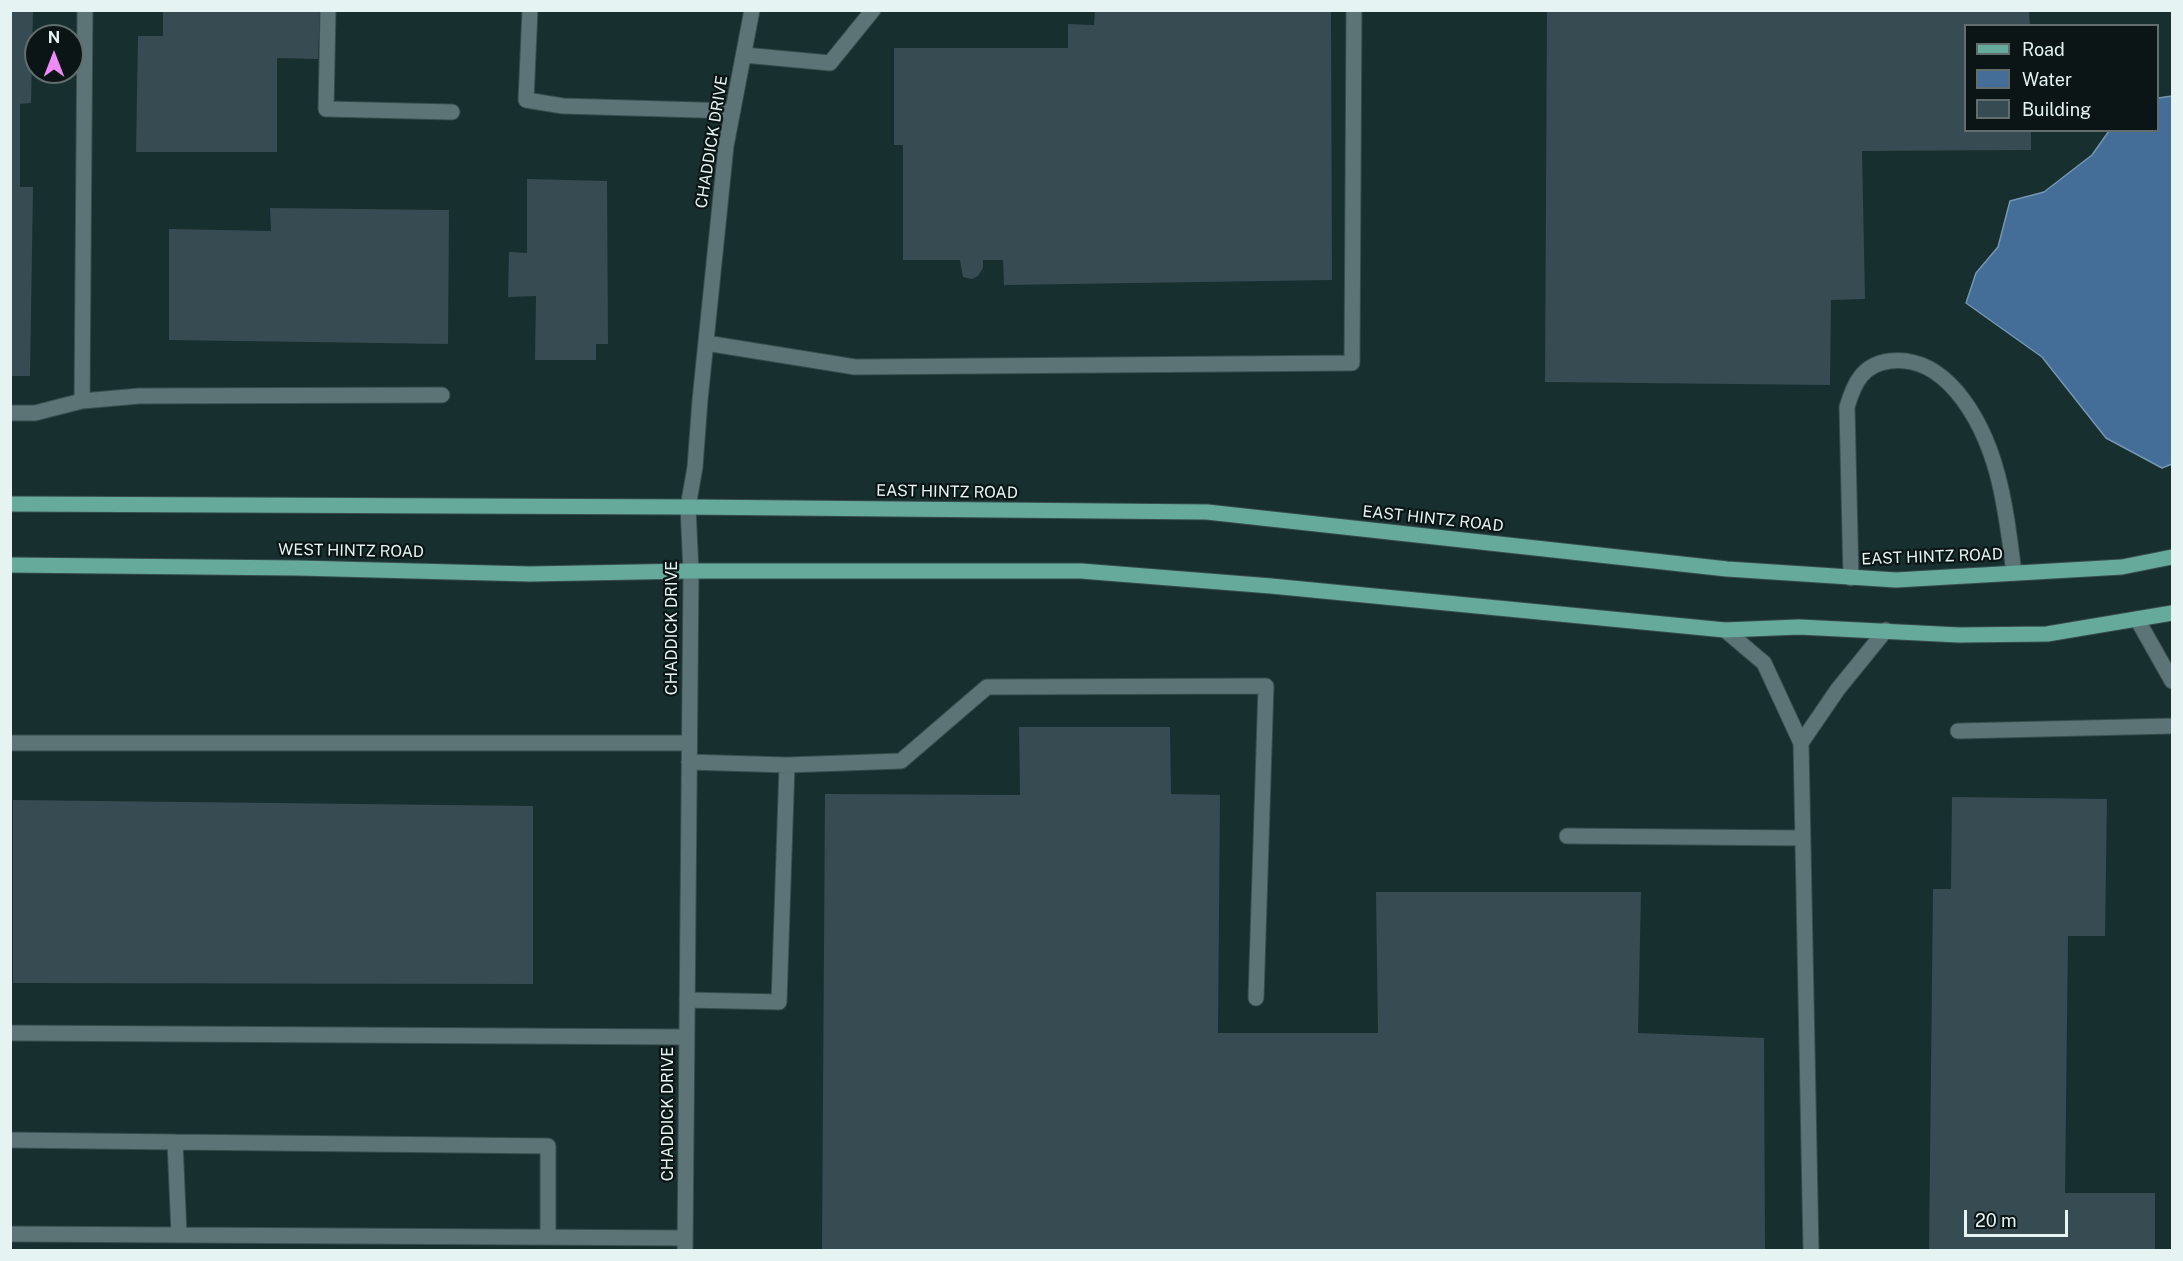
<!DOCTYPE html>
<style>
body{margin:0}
#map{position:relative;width:2183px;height:1261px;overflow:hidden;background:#182f2f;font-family:"Public Sans",sans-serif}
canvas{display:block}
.frame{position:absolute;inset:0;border:12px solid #e5f3f3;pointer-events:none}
.legend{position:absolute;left:1964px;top:24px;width:195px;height:108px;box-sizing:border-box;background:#0b1515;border:2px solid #626e6e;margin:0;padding:8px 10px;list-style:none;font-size:18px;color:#e5f3f3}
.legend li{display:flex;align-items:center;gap:12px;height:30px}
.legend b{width:30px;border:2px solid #626e6e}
.north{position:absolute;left:24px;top:24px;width:60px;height:60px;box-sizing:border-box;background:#0b1515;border:2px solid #626e6e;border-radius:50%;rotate:0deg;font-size:16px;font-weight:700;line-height:24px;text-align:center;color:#e5f3f3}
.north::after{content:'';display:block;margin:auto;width:21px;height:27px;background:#ee8bf8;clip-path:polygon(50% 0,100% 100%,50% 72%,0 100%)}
.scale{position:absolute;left:1964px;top:1210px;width:104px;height:27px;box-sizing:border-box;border:3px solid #e5f3f3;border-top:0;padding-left:8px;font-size:18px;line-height:21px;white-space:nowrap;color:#e5f3f3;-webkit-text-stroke:4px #0b1515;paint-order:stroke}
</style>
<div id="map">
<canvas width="2183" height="1261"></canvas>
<div class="frame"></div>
<ul class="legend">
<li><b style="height:8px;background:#65aa9a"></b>Road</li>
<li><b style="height:16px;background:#446e97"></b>Water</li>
<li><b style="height:16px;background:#374b53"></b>Building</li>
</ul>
<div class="north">N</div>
<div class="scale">20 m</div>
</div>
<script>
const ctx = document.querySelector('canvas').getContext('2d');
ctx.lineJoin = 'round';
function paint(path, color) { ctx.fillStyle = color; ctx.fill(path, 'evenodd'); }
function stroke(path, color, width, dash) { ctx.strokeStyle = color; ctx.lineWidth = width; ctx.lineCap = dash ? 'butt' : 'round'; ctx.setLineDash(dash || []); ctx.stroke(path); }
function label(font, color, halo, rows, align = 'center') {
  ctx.font = font + ' "Public Sans",sans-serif'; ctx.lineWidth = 4.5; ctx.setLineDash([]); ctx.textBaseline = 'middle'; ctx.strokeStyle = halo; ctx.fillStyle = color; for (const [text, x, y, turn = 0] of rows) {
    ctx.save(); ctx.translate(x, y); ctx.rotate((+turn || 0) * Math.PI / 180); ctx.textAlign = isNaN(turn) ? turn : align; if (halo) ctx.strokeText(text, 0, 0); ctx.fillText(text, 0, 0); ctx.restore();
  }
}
const water = new Path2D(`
 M2172,96V464L2162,468L2106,438L2042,357L1966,303L1976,273L1998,247L2010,201L2044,192L2092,155L2109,131L2158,130V98Z`);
const building = new Path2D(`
 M10,10H33L31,103L20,104V187H33L30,376H10Z
 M163,10H320L318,59L277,58V152H136L138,36H163Z
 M1095,10H1331L1332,280L1004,285L1003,260H983V268L978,276L972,279L963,277L960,260H903V145H894V48H1068V24L1094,25Z
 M1547,10H2029L2030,26H1966V130H2031V150L1862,151L1865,299L1831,300L1830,385L1545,382Z
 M527,179L607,181L608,344H596V360H535L536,296L508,297L509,252L527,253Z
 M270,208L449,210L448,344L169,340V229L271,231Z
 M1019,727H1170L1171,794L1220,795L1218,1033H1378L1376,892H1641L1638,1033L1764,1038L1765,1250H822L825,794L1020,795Z
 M1952,797L2107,799L2105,936H2068L2065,1193H2155V1250H1929L1933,889H1951Z
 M13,800L533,806V984L13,983Z`);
const minor = new Path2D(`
 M328,10L326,109L452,112
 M530,10L526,100L563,106L733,111
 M744,55L830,63L873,10
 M706,343L855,367L1352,363L1354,10
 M82,401L139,396L442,395
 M10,413H35L82,401L85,10
 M1851,578L1847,407C1854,383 1863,364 1890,361C1918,358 1939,371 1957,392C1999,442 2006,510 2014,573
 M2137,619L2172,681
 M1725,630L1764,663L1801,743L1838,689L1886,630
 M1958,731L2172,726
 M10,743H689
 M1801,743L1811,1250
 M787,765L901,761L987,687L1266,686L1256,998
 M1567,836L1802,838
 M687,1000L779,1002L787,765L689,762
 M10,1033L687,1037
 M10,1140L175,1142
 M10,1234L685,1238
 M179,1234L175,1142L548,1146V1236
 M685,1250L691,571L688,507L695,467L700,400L726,146L752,10`);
const major = new Path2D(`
 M10,504L688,507L1207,512L1727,569L1896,580L2122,567L2172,557
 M10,565L298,568L530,574L691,571H1081L1271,586L1725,630L1799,627L1959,635L2047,634L2172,613`);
const streetNames = [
 ["CHADDICK DRIVE",712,142,-81],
 ["EAST HINTZ ROAD",947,492,1],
 ["EAST HINTZ ROAD",1433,519,6],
 ["WEST HINTZ ROAD",351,551,1],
 ["EAST HINTZ ROAD",1932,557,-2],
 ["CHADDICK DRIVE",672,628,-90],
 ["CHADDICK DRIVE",668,1114,-90]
];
paint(water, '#446e97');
stroke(water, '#7496b3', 1.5);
paint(building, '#374b53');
stroke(minor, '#384c4c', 17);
stroke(major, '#384c4c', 17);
stroke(minor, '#5c7475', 15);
stroke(major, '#65aa9a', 15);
label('16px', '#e5f3f3', '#0b1515', streetNames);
</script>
